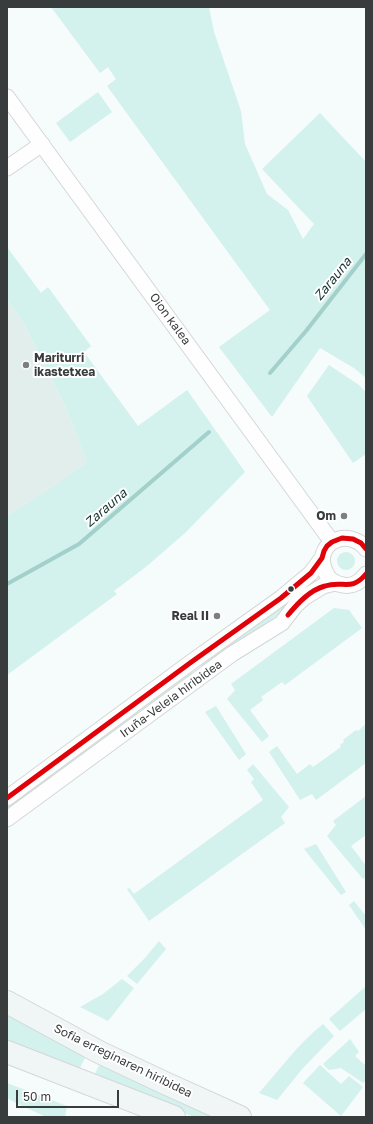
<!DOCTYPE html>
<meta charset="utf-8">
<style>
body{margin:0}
#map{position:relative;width:373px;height:1124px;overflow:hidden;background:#f6fbfb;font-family:"Golos Text",sans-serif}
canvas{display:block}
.frame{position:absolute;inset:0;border:8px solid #393c3c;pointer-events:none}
.scale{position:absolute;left:16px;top:1090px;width:103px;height:18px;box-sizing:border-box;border:2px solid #393c3c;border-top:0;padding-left:5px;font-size:12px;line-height:14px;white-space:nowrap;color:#393c3c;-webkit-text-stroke:3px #fff;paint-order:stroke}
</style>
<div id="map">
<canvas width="373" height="1124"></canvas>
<div class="frame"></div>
<div class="scale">50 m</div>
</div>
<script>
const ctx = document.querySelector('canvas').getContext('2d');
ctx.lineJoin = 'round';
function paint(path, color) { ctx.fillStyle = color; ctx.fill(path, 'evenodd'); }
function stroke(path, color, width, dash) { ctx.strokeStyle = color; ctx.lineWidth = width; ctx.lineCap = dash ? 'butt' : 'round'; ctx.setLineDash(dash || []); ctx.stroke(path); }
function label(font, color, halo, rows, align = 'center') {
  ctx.font = font + ' "Golos Text",sans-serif'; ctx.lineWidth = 4; ctx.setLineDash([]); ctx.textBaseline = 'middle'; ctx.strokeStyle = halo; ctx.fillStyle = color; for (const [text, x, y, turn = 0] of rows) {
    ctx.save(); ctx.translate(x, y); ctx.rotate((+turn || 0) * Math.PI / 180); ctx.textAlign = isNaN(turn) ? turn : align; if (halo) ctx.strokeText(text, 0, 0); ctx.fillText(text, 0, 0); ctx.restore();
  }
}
const built = new Path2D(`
 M7,300L22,320L67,410L87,462L58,483L7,516Z`);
const green = new Path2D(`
 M51,7H209L214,32L241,111L245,144L267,194L288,210L303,239L314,224L262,169L320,113L366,162V378L354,368L320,348L272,417L219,347L270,310L107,86L116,79L108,67L100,73Z
 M98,92L112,112L70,142L56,123Z
 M7,247L41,293L48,287L91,346L84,352L138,426L187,390L245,472L185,533L147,566L114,591L117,594L7,675V516L58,483L87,462L67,410L22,320L7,300Z
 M329,365L359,385L366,392V454L353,463L307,396Z
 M337 561a9 9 0 1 1 18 0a9 9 0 1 1-18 0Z
 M298,594L301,598L203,669L200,665Z
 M334,608L349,610L362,628L285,685L282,682L261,697L263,700L250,710L269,736L262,742L227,699L235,690L231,684Z
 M191,672L194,675L7,811V806Z
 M216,706L246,754L239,760L205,712Z
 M366,724V763L316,800L312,794L300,800L269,752L277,746L297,774L310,764L313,767L341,747L340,745L344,742L343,740L356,730L358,731Z
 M253,764L289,807L281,817L285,823L149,921L127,889L129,888L134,894L263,800L251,782L254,779L247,770Z
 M366,796V835L351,846L366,866V877L363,879L327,836L336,825L333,821Z
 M316,844L346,892L341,895L304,849Z
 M354,901L366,916V930L349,905Z
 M159,941L166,949L137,984L127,976L145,958Z
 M122,979L134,988L108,1021L80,1007L103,994Z
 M366,986V1009L340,1031L329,1019Z
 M7,1011L87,1054L78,1072L7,1044Z
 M323,1024L334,1036L303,1068L277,1100L259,1093C280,1069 299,1043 323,1024Z
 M350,1039L359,1052L355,1056L366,1066V1080L363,1083L341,1068L329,1070L323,1064Z
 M101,1061L223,1117H194L93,1078Z
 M320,1065L341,1084L349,1076L363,1087L341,1116L303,1083Z
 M7,1083L67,1106L65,1117H46L16,1103L7,1098Z`);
const stream = new Path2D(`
 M270,373L306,331L366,254
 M7,584L79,544L209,432`);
const street = new Path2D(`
 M7,97L332,542
 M7,168L42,144
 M366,549C347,525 311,545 326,573C329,580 336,584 343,585C352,587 361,582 366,574
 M7,798L190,663L281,598L311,573L322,558
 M7,819L232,654L282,623L295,606L305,597L323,586L335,583`);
const secondary = new Path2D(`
 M7,1002L99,1052L167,1084L240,1117
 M7,1052L174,1117`);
const bus1 = new Path2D(`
 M288,615C298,603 310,590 325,586C343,580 351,592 366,574
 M7,798L190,663L281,598L311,573L322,558L324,551L327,546L332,542L342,538L353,539L361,543L366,549`);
const markers = [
 [26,365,4,"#7b7f7f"],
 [344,516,4,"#7b7f7f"],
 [291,589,3.5,"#393c3c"],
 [217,616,4,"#7b7f7f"]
];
const streetNames = [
 ["Oion kalea",170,319,54],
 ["Iruña-Veleia hiribidea",171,699,-36],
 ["Sofia erreginaren hiribidea",123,1061,26]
];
const poiNames = [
 ["Mariturri",34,358,"left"],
 ["ikastetxea",34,372,"left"],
 ["Om",336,516],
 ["Real II",209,616]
];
const waterNames = [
 ["Zarauna",333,279,-51],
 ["Zarauna",106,508,-41]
];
paint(built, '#e1eeec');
paint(green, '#d3f1ed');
stroke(stream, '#a3d0cb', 4);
stroke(street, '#d4d7d7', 17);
stroke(secondary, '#d4d7d7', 24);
stroke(street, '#fefefe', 15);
stroke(secondary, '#f0f5f5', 22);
stroke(bus1, '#e00109', 5);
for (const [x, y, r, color] of markers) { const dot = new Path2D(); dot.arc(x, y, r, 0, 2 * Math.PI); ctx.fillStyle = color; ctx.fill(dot); stroke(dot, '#fff', 1.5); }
label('12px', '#393c3c', '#fff', streetNames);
label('bold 12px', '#393c3c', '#fff', poiNames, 'right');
label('italic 13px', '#163532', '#fff', waterNames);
</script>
